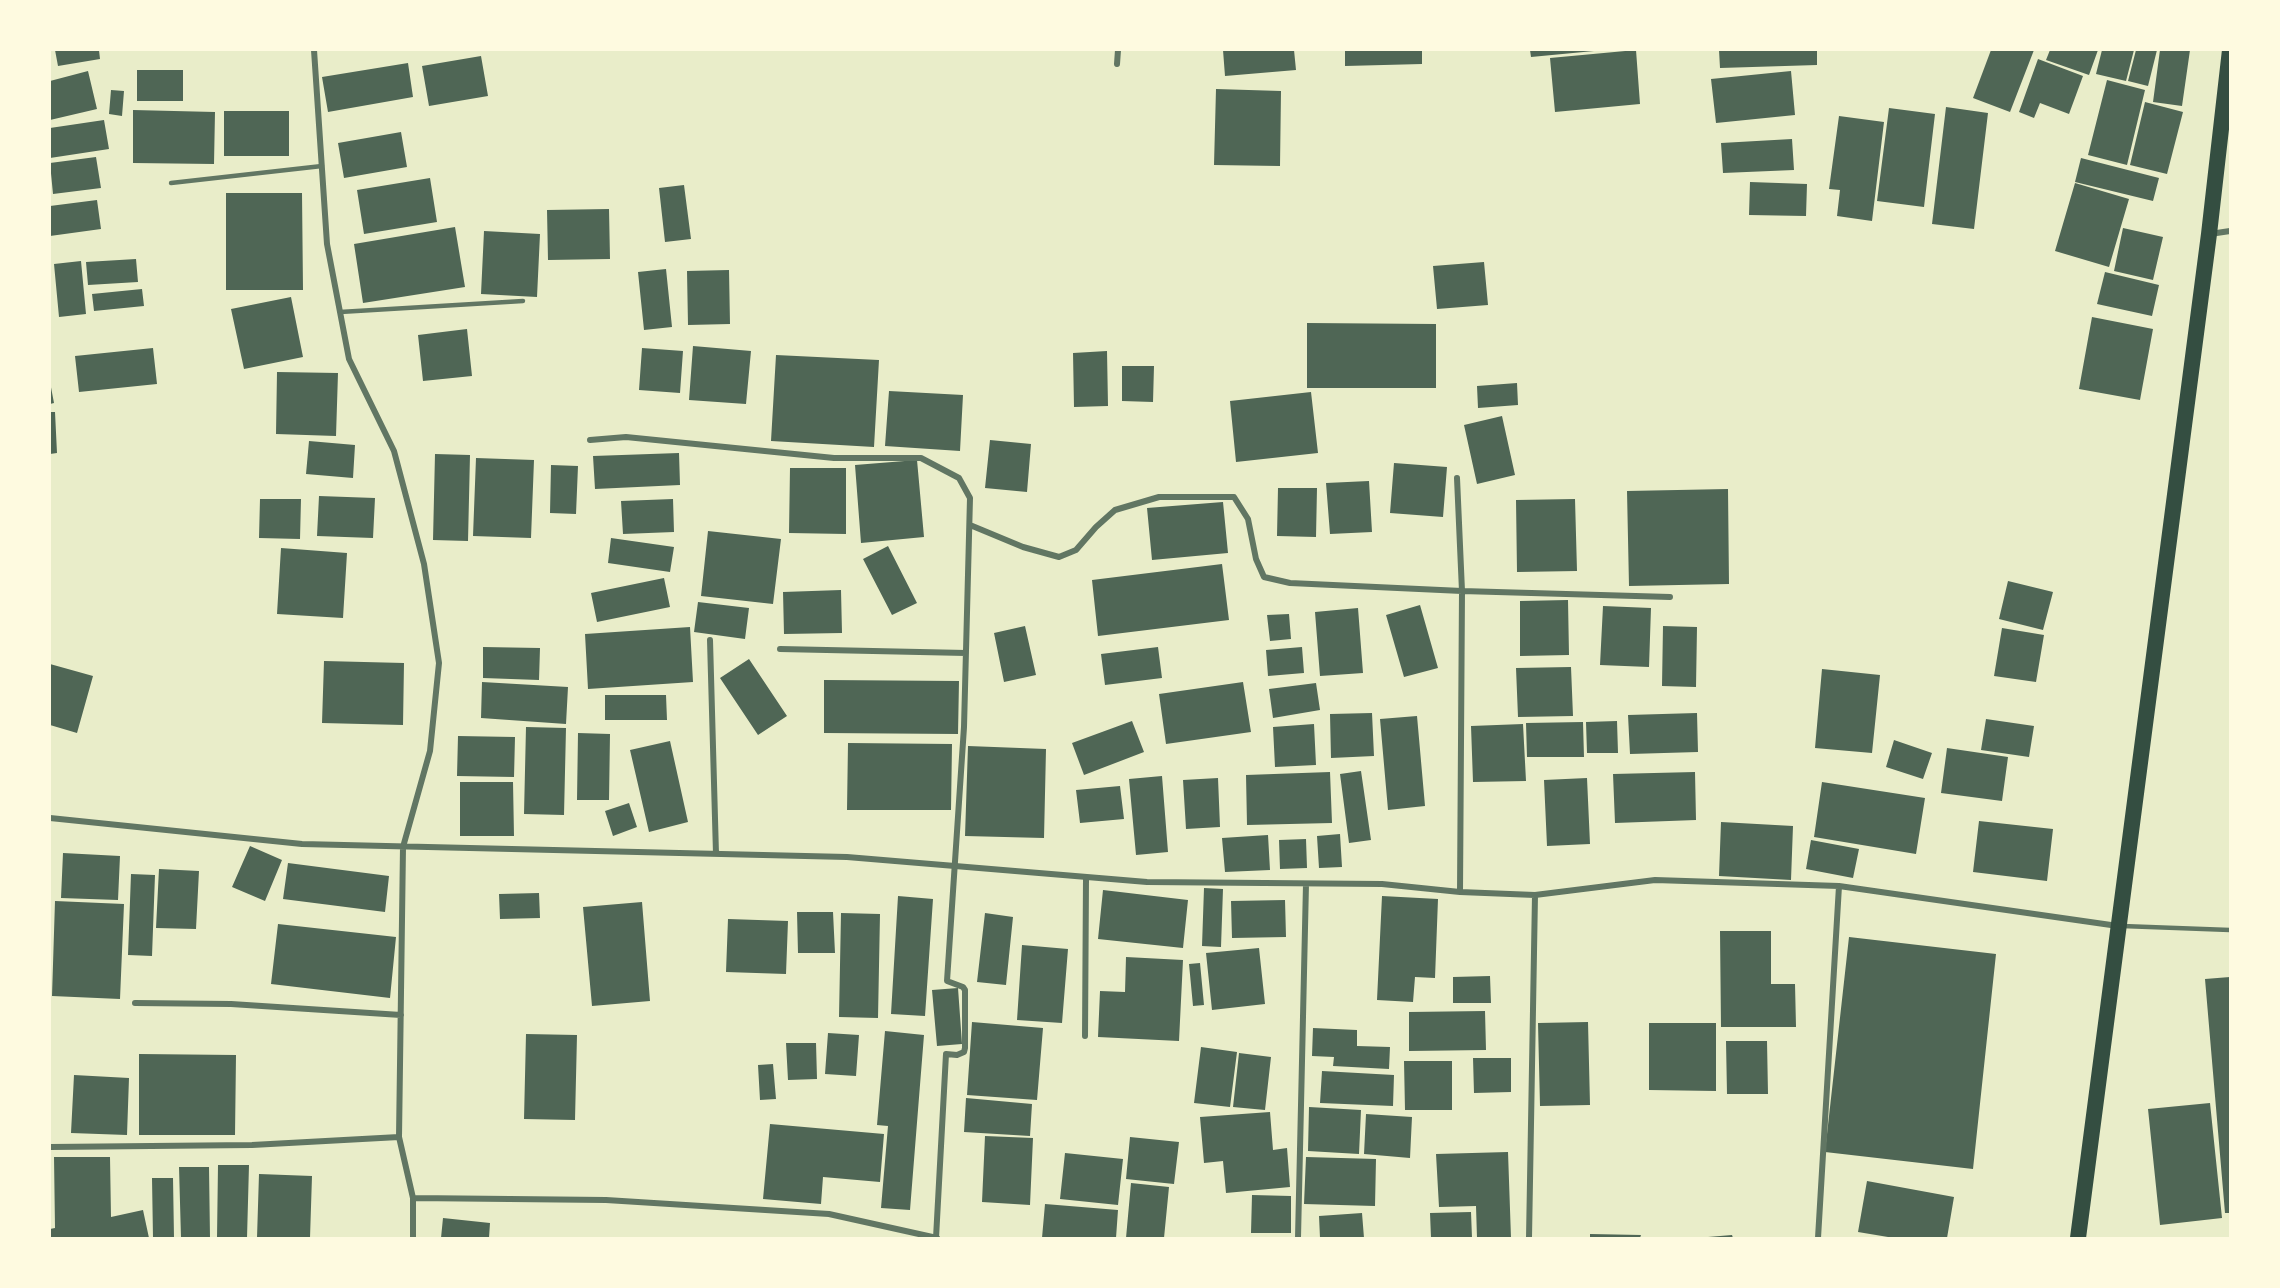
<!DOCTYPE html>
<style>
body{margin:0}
#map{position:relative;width:2280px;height:1288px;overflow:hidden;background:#e9edc9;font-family:"Nunito Sans",sans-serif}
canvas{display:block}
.frame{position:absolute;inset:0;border:51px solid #fefae0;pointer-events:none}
</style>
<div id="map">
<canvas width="2280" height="1288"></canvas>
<div class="frame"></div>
</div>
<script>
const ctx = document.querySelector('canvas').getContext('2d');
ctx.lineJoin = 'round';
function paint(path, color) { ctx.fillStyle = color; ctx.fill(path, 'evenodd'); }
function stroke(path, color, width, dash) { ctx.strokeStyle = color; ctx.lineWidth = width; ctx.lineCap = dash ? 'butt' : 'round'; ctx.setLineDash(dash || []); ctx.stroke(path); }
const building = new Path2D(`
 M55,50H99L100,59L58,66Z
 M1223,50H1294L1296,70L1225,76Z
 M1345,50H1422V64L1345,66Z
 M1530,50H1594V51L1531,57Z
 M1636,50L1640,104L1555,112L1550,58Z
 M1719,50H1817V65L1720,68Z
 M1991,50H2034L2010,112L1973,98Z
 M2050,50H2098L2089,75L2046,60Z
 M2102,50H2134L2126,81L2096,74Z
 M2136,50H2157L2148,86L2128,81Z
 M2160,50H2190L2182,106L2153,102Z
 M481,56L488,96L429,106L422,66Z
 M2038,59L2083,76L2069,114L2040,103L2034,118L2019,112Z
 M408,63L413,97L328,112L322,77Z
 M137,70H183V101H137Z
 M88,71L97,109L50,120V81Z
 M1791,71L1795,115L1716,123L1711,79Z
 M2107,80L2145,90L2127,165L2088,155Z
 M1216,89L1281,91L1280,166L1214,165Z
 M111,90L124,91L122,116L109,114Z
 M2145,102L2183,112L2167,174L2130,165Z
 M1946,107L1988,113L1974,229L1932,224Z
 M1889,108L1935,114L1924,207L1877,201Z
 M133,110L215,112L214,164L133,163Z
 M224,111H289V156H224Z
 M1839,116L1884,122L1872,221L1837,216L1840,190L1829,189Z
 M104,120L109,149L50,158V128Z
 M401,132L407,167L344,178L338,143Z
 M1792,139L1794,170L1723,173L1721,143Z
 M96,157L101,188L53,194L50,163Z
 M2081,158L2159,178L2153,201L2075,182Z
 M430,178L437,222L364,234L357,190Z
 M1750,182L1807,184L1806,216L1749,215Z
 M2075,183L2129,199L2109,267L2055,251Z
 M684,185L691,239L665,242L659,188Z
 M226,193H302L303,290H226Z
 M97,200L101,229L50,236V206Z
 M609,209L610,259L548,260L547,210Z
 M455,227L465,287L363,303L354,244Z
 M2123,228L2163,237L2153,280L2114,271Z
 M484,231L540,234L537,297L481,294Z
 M136,259L138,282L88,285L86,262Z
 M81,261L86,314L59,317L54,264Z
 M1484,262L1488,305L1437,309L1433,266Z
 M666,269L672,327L644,330L638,272Z
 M729,270L730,324L688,325L687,271Z
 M2105,272L2159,285L2152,316L2097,304Z
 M142,289L144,306L94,311L92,294Z
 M291,297L303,357L244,369L231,309Z
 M2092,317L2153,329L2140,400L2079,389Z
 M1307,323L1436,324V388H1307Z
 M467,329L472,376L423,381L418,335Z
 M693,346L751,351L746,404L689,400Z
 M153,348L157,384L79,392L75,356Z
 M642,348L683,351L680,393L639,390Z
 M1107,351L1108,406L1074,407L1073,353Z
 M776,355L879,360L874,447L771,441Z
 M1122,366H1154L1153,402L1122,401Z
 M277,372L338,373L336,436L276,434Z
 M50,382L54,403L50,404Z
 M1517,383L1518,405L1478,408L1477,386Z
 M889,391L963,395L960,451L885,446Z
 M1311,392L1318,453L1236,462L1230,401Z
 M50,412H55L57,453L50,454Z
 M1502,416L1515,475L1477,484L1464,425Z
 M990,440L1031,444L1027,492L985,488Z
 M309,441L355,445L353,478L306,474Z
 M679,453L680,485L595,489L593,456Z
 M435,454L470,455L468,541L433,540Z
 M476,458L534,460L531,538L473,536Z
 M917,460L924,537L861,543L855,465Z
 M1394,463L1447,467L1443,517L1390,513Z
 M551,465L578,466L576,514L550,513Z
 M790,468H846V534L789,533Z
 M1369,481L1372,532L1330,534L1326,483Z
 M1278,488H1317L1316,537L1277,536Z
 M1728,489L1729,584L1629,586L1627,491Z
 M319,496L375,498L373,538L317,536Z
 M260,499H301L300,539L259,538Z
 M673,499L674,532L623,534L621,501Z
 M1575,499L1577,571L1517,572L1516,500Z
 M1223,502L1228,553L1152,560L1147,508Z
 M708,531L781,539L773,604L701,596Z
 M611,538L674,547L670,572L608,563Z
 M888,546L917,603L892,615L863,559Z
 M281,548L347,553L343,618L277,614Z
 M1222,564L1229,620L1098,636L1092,580Z
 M664,578L670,607L597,622L591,593Z
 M2008,581L2053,592L2043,630L1999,619Z
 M841,590L842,633L784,634L783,592Z
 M1568,600L1569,655L1520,656V601Z
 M698,602L749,608L745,639L694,632Z
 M1420,605L1438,668L1404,677L1386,615Z
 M1603,606L1651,608L1649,667L1600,665Z
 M1358,608L1363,673L1320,676L1315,612Z
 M1289,614L1291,639L1270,641L1267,615Z
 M1025,626L1036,675L1004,682L994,633Z
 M1663,626L1697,627L1696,687L1662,686Z
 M690,627L693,682L588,689L585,634Z
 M2002,628L2044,635L2036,682L1994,676Z
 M483,647L540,648L539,680L483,678Z
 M1158,647L1162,678L1105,685L1101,654Z
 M1302,647L1304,673L1268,676L1266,650Z
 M749,659L787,716L758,735L720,678Z
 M324,661L404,663L403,725L322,723Z
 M50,664L93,676L77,733L50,725Z
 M1571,667L1573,716L1518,717L1516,668Z
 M1822,669L1880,675L1872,753L1815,748Z
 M824,680L959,681L958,734L824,733Z
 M482,682L568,687L566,724L481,718Z
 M1243,682L1251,732L1166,744L1159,694Z
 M1316,683L1320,710L1273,718L1269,689Z
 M605,695H666L667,720H605Z
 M1372,713L1374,756L1331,758L1330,714Z
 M1697,713L1698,752L1630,754L1628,715Z
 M1417,716L1425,806L1388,810L1380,719Z
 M1986,719L2034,726L2029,757L1981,750Z
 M1132,721L1144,752L1084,775L1072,743Z
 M1617,721L1618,753H1587L1586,722Z
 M1583,722L1584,757H1527L1526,723Z
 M1314,724L1316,765L1275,767L1273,727Z
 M1523,724L1526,781L1473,782L1471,726Z
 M526,727L566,728L564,815L524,814Z
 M578,733L610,734L609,800H577Z
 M458,736L515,737L514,777L457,776Z
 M1894,740L1932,753L1923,779L1886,767Z
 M670,741L688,822L649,832L630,750Z
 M848,743L952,744L951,810H847Z
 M968,746L1046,749L1044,838L965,836Z
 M1947,748L2008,757L2002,801L1941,793Z
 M1361,771L1371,840L1349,843L1340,774Z
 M1330,772L1332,823L1247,825L1246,775Z
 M1695,772L1696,820L1615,823L1613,774Z
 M1162,776L1168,852L1136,855L1129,779Z
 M1218,778L1220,827L1186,829L1183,780Z
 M1587,778L1590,844L1547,846L1544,780Z
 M460,782H513L514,836H460Z
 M1822,782L1925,798L1916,854L1814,837Z
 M1120,786L1124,819L1080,823L1076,790Z
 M629,803L637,827L613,836L605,811Z
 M1979,821L2053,829L2047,881L1973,872Z
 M1721,822L1793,826L1791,880L1719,876Z
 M1340,834L1342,867L1319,868L1317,836Z
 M1268,835L1270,870L1225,872L1222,838Z
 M1306,839L1307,868L1280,869L1279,840Z
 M1811,840L1859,849L1853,878L1806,869Z
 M250,846L282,860L265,901L232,887Z
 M63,853L120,856L118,900L61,898Z
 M288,863L389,876L385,912L283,899Z
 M159,869L199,871L196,929L156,928Z
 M131,874L155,875L152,956L128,955Z
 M1204,888L1223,889L1221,947L1202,946Z
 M1103,890L1188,900L1183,948L1098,939Z
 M539,893L540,918L500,919L499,894Z
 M898,896L933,899L925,1016L891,1014Z
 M1382,896L1438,899L1435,978L1415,977L1413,1002L1377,1000Z
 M1285,900L1286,937L1232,938L1231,901Z
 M55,901L124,904L120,999L52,996Z
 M642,902L650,1001L592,1006L583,907Z
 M797,912H833L835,953H798Z
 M841,913L880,914L878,1018L839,1017Z
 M985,913L1013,917L1006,985L977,982Z
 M728,919L788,921L786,974L726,972Z
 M278,924L396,937L390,998L271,984Z
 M1720,931H1771V984H1795L1796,1027H1721Z
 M1849,937L1996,954L1973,1169L1825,1152Z
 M1022,945L1068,949L1062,1023L1017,1020Z
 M1259,948L1265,1004L1212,1010L1206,953Z
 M1126,957L1183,960L1179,1041L1098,1037L1100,991L1125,992Z
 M1200,963L1204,1005L1193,1006L1189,964Z
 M1490,976L1491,1003H1453V977Z
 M2230,977V1213H2225L2205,979Z
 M958,988L962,1044L937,1046L932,990Z
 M1485,1011L1486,1050L1409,1051V1012Z
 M972,1022L1043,1028L1037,1100L967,1095Z
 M1588,1022L1590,1105L1540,1106L1538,1023Z
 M1649,1023H1716V1091L1649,1090Z
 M1313,1028L1357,1030V1046L1390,1047L1389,1069L1333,1066L1334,1057L1312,1056Z
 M885,1031L924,1035L910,1210L881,1208L888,1126L877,1125Z
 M828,1033L859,1035L856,1076L825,1074Z
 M526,1034L577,1035L575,1120L524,1119Z
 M1726,1041H1767L1768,1094H1727Z
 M786,1043H816L817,1079L788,1080Z
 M1201,1047L1237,1052L1230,1107L1194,1103Z
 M1239,1053L1271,1057L1265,1110L1233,1107Z
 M139,1054L236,1055L235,1135H139Z
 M1473,1058H1511V1092L1474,1093Z
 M1404,1061H1452V1110H1405Z
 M773,1064L776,1099L760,1100L758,1065Z
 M1322,1071L1394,1075L1393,1106L1320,1103Z
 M74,1075L129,1078L127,1135L71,1133Z
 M966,1098L1032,1104L1030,1136L964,1132Z
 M2210,1103L2222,1218L2160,1225L2148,1109Z
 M1309,1107L1361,1110L1359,1154L1308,1151Z
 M1270,1112L1273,1150L1287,1148L1290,1187L1226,1193L1223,1161L1204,1163L1200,1117Z
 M1366,1114L1412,1117L1410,1158L1364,1154Z
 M770,1124L884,1134L880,1182L823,1177L821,1204L763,1199Z
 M985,1136L1033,1138L1030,1205L982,1202Z
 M1130,1137L1179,1142L1174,1184L1126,1179Z
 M1508,1152L1511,1238H1477L1476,1206L1439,1207L1436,1154Z
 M1065,1153L1123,1159L1118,1205L1060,1199Z
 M54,1157H110L111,1217L143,1210L149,1238H50V1229L55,1228Z
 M1306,1157L1376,1159L1375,1206L1304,1204Z
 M218,1165H249L247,1238H217Z
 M179,1167H209L210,1238H181Z
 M259,1174L312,1176L310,1238H257Z
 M152,1178H173L174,1238H153Z
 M1867,1181L1954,1197L1947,1238H1894L1858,1232Z
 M1131,1183L1169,1187L1164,1238H1126Z
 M1252,1195L1291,1196V1233H1251Z
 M1045,1204L1118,1210L1116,1238H1042Z
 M1471,1212L1472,1238H1431L1430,1213Z
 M1362,1213L1364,1238H1320L1319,1216Z
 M443,1218L490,1223L489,1238H441Z
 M1590,1234L1641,1235L1640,1238H1590Z
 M1732,1235L1733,1238H1708V1237Z`);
const service = new Path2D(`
 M171,183L322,166
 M340,312L523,301
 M2122,926L2230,930`);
const minor = new Path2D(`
 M314,50L327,244L349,359L394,451L424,564L439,663L430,751L403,847L399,1137L413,1198V1238
 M1117,64L1118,50
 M2210,234L2230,231
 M590,440L626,437L834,458H921L959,478L970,498L964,727L947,981L963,987L965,990V1048L964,1052L957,1055L946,1054L936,1238
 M1457,478L1462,591L1460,892
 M970,525L1023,547L1059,557L1076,550L1096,527L1115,510L1159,497H1234L1248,519L1256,559L1264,577L1290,583L1462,591L1670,597
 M710,640L716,854
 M780,649L966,653
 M50,818L302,844L847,857L1147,882L1382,884L1460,892L1535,895L1655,880L1839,886L2118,926
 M135,1003L231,1004L401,1015
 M1085,1036L1086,878
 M50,1147L252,1145L399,1137
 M413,1198L606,1200L829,1214L937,1238
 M1298,1238L1306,884
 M1529,1238L1535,895
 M1818,1238L1839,886`);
const trunk = new Path2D(`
 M2078,1238L2209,234L2230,50`);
paint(building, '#4f6655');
stroke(service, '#617663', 4.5);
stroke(minor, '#617663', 6);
stroke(trunk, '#344e41', 16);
</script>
